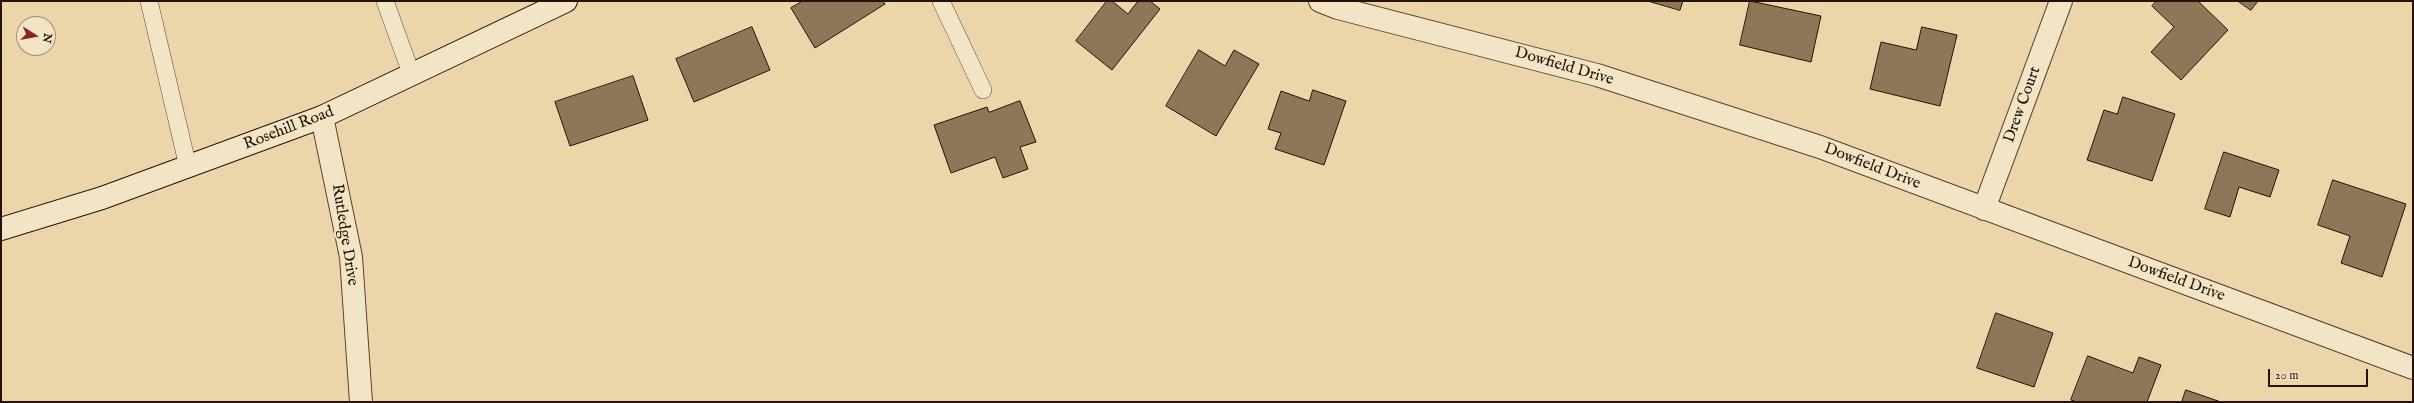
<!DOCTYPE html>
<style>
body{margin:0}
#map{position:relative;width:2414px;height:403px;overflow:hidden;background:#ebd5a9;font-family:"IM FELL English",serif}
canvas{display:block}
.frame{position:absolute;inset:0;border:2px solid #271200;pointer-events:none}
.north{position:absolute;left:16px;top:16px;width:40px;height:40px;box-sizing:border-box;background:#f2e4c7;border:1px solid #a19077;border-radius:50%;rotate:101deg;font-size:11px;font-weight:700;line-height:16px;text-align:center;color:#271200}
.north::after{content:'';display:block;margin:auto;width:14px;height:18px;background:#8f2418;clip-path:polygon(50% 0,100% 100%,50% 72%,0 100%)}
.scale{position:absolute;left:2268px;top:369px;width:100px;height:18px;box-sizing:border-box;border:2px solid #271200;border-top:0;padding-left:5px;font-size:12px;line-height:14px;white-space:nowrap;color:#271200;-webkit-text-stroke:3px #f2e4c7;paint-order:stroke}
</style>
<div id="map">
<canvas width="2414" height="403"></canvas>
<div class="frame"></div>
<div class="north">N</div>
<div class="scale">20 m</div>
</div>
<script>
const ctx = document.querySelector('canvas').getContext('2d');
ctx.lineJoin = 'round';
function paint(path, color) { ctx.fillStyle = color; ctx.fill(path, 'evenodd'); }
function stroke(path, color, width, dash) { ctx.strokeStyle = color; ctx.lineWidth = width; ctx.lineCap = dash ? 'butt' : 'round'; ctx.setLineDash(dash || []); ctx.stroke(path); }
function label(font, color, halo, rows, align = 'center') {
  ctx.font = font + ' "IM FELL English",serif'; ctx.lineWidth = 4; ctx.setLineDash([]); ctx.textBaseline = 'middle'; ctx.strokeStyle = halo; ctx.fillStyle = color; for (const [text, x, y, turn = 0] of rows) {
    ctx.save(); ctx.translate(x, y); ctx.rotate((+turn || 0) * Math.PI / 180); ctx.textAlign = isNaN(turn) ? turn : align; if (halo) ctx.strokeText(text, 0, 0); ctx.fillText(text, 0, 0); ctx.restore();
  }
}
const building = new Path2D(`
 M803,1H883L885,4L815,48L791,8Z
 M1107,1H1112L1128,14L1138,1H1150L1160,9L1112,70L1076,41Z
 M1648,1H1683L1680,10Z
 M1750,1L1821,16L1811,62L1740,45Z
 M2157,1H2198L2228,30L2181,80L2151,52L2174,27L2152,6Z
 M2238,1H2258L2251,10Z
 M752,27L770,70L694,102L676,59Z
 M1922,27L1957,35L1940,106L1870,89L1881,42L1916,50Z
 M1199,50L1225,66L1234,50L1259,64L1216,136L1166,106Z
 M633,76L648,120L570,146L555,102Z
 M1313,90L1346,101L1324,165L1275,149L1281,133L1268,129L1281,91L1309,101Z
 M2123,97L2175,114L2152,181L2087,160L2104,110L2117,114Z
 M1020,101L1036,142L1020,147L1028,169L1003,178L995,157L951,173L934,125L987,107L989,112Z
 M2224,152L2279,170L2270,197L2239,187L2230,217L2205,209Z
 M2333,180L2406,204L2382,277L2341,263L2350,236L2318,225Z
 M1996,313L2053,333L2034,387L1977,368Z
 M2088,356L2133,373L2139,357L2161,365L2147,402H2077L2071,400Z
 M2186,390L2221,402H2182Z`);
const service = new Path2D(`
 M149,1L188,167
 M385,1L412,76
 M941,1L983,90`);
const minor = new Path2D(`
 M1320,1L1338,8L1597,75L1820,147L2413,368
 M322,117L351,257L361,402
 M1984,209L2061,1`);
const secondary = new Path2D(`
 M1,229L102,198L322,117L566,1`);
const streetNames = [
 ["Dowfield Drive",1564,67,16],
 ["Drew Court",2023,105,-70],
 ["Rosehill Road",289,129,-21],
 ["Dowfield Drive",1872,167,21],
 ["Rutledge Drive",344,235,81],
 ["Dowfield Drive",2176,280,20]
];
paint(building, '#8d7758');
stroke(building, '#271200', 1);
stroke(service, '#58432a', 18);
stroke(minor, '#58432a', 24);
stroke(secondary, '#271200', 24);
stroke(service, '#f2e4c7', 17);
stroke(minor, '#f2e4c7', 22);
stroke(secondary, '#f2e4c7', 22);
label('16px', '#271200', '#f2e4c7', streetNames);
</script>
